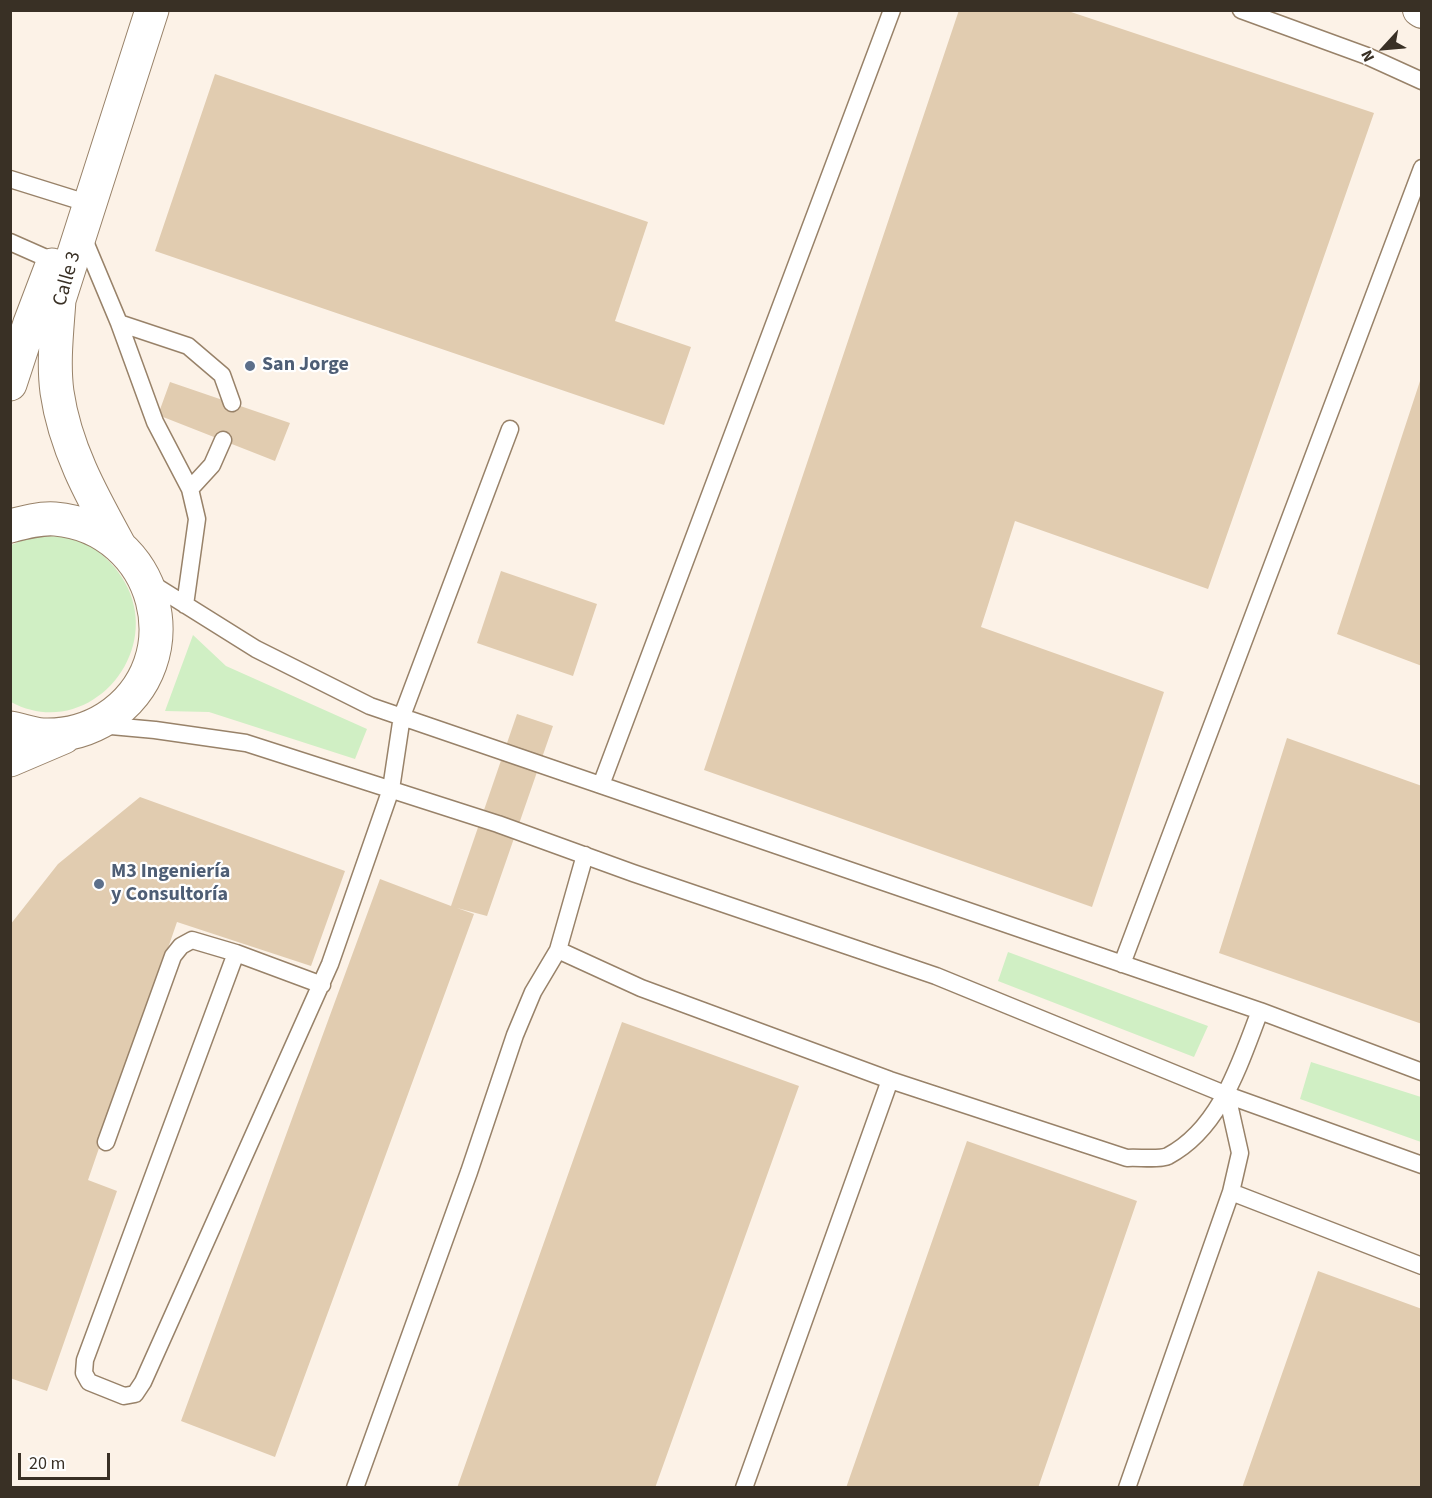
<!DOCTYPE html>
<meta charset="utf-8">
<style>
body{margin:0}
#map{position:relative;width:1432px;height:1498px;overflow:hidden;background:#fcf2e7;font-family:"Source Sans 3",sans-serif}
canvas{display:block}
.frame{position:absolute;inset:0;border:12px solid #393025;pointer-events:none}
.north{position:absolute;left:1354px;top:18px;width:60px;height:60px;-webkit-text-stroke:4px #fff;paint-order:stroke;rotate:244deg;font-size:16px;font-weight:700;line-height:24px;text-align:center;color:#393025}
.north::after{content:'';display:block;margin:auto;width:21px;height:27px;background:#393025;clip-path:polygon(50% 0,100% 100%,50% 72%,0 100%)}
.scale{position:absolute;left:18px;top:1453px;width:92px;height:27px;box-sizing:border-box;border:3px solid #393025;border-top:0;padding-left:8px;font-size:18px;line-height:21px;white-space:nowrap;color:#393025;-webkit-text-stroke:4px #fff;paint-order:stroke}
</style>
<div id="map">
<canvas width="1432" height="1498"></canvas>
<div class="frame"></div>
<div class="north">N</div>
<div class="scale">20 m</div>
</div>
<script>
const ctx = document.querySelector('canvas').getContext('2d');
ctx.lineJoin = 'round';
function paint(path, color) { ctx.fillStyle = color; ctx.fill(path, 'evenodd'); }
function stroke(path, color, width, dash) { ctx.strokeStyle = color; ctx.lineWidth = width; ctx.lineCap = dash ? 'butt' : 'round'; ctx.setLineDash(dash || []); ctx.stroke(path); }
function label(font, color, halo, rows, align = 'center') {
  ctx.font = font + ' "Source Sans 3",sans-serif'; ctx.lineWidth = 4.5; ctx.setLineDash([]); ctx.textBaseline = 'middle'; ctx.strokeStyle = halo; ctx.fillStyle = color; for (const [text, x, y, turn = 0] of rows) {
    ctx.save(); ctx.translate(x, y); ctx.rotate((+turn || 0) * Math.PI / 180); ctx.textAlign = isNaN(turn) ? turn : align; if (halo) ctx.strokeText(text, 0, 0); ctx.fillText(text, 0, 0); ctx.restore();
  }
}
const green = new Path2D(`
 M61,536C70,539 80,541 88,545C101,552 113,564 121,576C170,649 89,744 11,702V545L32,537Z
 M193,635L226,666L367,729L355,759L209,712L165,711Z
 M1008,952L1208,1026L1194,1057L998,981Z
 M1311,1062L1421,1097V1142L1300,1099Z`);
const building = new Path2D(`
 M959,10H1065L1374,113L1208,589L1015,521L981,627L1164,692L1092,907L704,770Z
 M215,74L648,222L615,321L691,347L664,425L155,251Z
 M1421,378H1422V666L1337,634Z
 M170,382L290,423L275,461L158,415Z
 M501,571L597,604L573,676L477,643Z
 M517,714L553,726L487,916L457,908L474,914L275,1457L181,1421L380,879L451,906Z
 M1287,738L1422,786V1024L1219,953Z
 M140,797L345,871L311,966L177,922L88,1180L117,1191L47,1391L10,1378V925L58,864Z
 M622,1022L799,1086L655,1488H457Z
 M967,1141L1137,1201L1038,1488H846Z
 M1318,1271L1422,1309V1488H1242Z`);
const lane = new Path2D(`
 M1241,10L1367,56L1422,81
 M10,179L74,199
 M83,237L119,323L155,422L190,489L197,519L185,605
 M10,242L53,261
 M119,323L188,346L222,375L232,403
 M190,489L212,465L223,440
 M149,582L256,649L370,706L1260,1011L1422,1072
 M100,725L155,730L246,743L498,824L633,873L936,976L1227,1095L1422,1165
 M601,785L892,10
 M558,950L585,855
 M236,953L85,1360L84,1373L89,1382L124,1396L135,1394L143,1382L330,964L391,789L402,716L510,429
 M1122,964L1422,168
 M106,1142L173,956L181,946L192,940L236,953L322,985
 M1231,1192L1422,1266
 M355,1488L469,1172L515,1035L533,992L558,950L641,988L890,1080L1127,1158C1137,1157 1160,1160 1168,1156C1221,1128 1240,1062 1260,1011
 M744,1488L890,1080
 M1127,1488L1231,1192L1240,1153L1227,1095`);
const street = new Path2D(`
 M1419,10L1422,12`);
const secondary = new Path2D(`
 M10,384L30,323L52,265
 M10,526C25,522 40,518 55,519C158,528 194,661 107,718C88,730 65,736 42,735C32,734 21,730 10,728
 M119,545C92,496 65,448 57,392C53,362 57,330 59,300L152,10
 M10,760L64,737`);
const markers = [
 [250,366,6,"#5c6f8a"],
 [99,884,6,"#5c6f8a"]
];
const streetNames = [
 ["Calle 3",68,279,-74]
];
const serviceNames = [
 ["San Jorge",262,366],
 ["M3 Ingeniería",111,873],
 ["y Consultoría",111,896]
];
paint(green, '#d0efc4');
paint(building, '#e1ccb0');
stroke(lane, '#988269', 19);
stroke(street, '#988269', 34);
stroke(secondary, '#988269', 35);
stroke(lane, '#fff', 16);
stroke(street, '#fff', 32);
stroke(secondary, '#fff', 33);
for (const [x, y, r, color] of markers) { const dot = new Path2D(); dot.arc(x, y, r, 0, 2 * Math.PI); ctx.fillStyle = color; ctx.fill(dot); stroke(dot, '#fff', 2); }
label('20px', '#393025', '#fff', streetNames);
label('bold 20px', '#4e5e75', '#fff', serviceNames, 'left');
</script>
